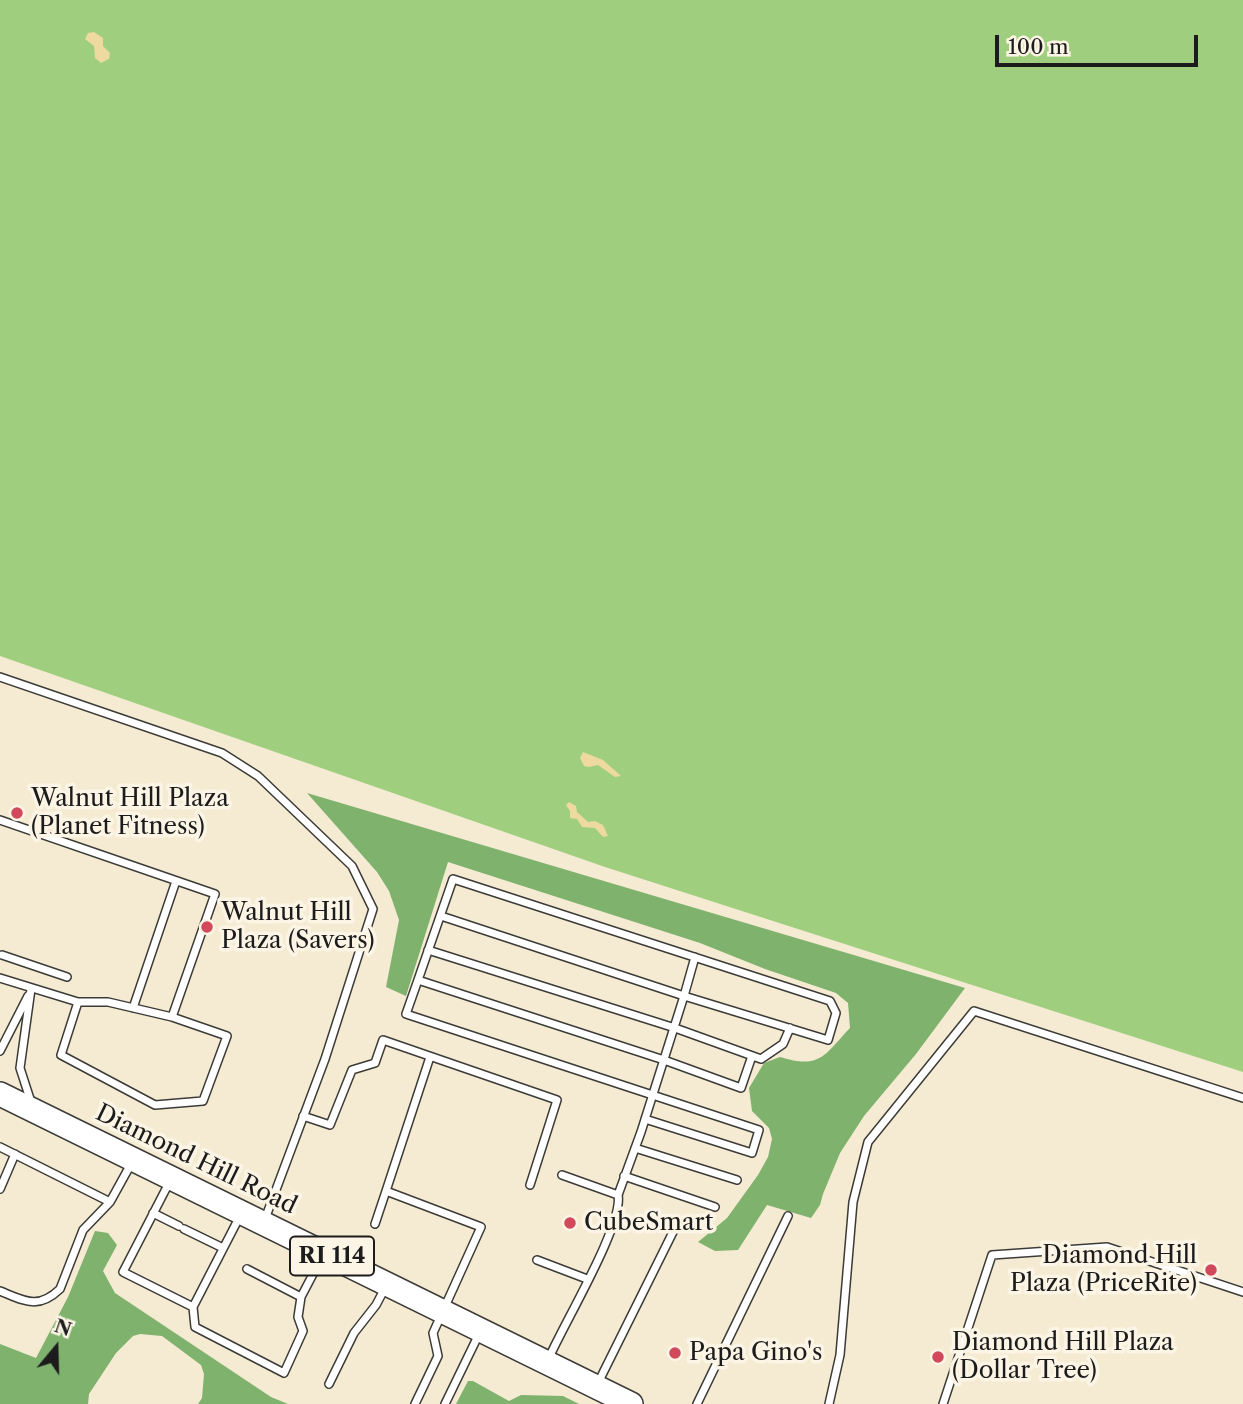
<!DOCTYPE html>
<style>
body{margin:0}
#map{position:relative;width:1243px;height:1404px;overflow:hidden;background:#f4ebd2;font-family:"Libre Caslon Text",serif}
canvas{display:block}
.north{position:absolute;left:21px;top:1313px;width:70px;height:70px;-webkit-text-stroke:5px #fcf5e5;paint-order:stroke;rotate:19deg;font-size:19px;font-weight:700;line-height:28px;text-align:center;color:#1c1c1c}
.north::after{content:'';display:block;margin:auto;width:24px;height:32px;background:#1c1c1c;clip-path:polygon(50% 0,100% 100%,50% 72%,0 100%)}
.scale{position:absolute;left:995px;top:35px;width:203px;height:32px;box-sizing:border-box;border:4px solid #1c1c1c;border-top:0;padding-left:9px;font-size:21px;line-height:24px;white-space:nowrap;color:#1c1c1c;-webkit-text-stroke:5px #fcf5e5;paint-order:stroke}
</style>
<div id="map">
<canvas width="1243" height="1404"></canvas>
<div class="north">N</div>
<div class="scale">100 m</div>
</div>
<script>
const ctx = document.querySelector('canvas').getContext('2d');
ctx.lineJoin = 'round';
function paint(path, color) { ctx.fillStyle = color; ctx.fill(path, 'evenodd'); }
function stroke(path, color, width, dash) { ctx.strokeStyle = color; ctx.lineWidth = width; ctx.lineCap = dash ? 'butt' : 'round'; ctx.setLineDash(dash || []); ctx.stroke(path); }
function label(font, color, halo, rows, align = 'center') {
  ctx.font = font + ' "Libre Caslon Text",serif'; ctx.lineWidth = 7; ctx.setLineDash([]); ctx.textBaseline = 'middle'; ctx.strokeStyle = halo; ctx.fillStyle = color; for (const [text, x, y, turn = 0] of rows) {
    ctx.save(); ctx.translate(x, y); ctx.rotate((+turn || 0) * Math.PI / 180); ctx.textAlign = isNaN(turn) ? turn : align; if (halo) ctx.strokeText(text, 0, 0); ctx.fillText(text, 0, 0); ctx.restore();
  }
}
const green = new Path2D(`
 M0,0H1243V1072L605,867L0,656Z`);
const forest = new Path2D(`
 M307,793L965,988L916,1054L864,1116L840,1153L823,1194L820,1205L811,1218L767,1205L738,1250L715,1251L698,1242L727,1218L758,1175L768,1157L772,1139L769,1128L752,1111L749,1088L764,1063L780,1057C821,1070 825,1054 850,1028L848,1003L836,993L765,969L700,943L448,862L406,996L386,987L399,920L389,891L377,872Z
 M95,1231L108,1233L117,1245L103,1271L115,1293L271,1397L288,1404H198L202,1398L204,1374L201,1365L162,1336L140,1334L133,1336L116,1353L89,1394L88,1404H0V1344L36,1358L68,1297Z
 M468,1381H473L509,1401L521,1395L563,1396L579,1404H456Z`);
const sand = new Path2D(`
 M94,32L103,38V46L110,53L109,59L101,63L95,58L94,46L85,39L88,33Z
 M583,752L603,760L621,776L615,777L598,765L589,767L584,766L580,758Z
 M569,802L576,806L577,812L588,822L595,821L603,825L608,836L603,837L595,828L582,827L577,819L570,818V811L566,805Z`);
const lane = new Path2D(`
 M0,677L222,753L258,776L352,866L373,909L325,1059L265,1219
 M0,820L215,894L172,1017
 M441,916L684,996L641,1132L618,1195
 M428,950L675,1028L761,1059L783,1044L790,1028
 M2,955L67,977
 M695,957L684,996L828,1040L836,1013L830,1001L453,879L418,980L664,1060L741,1088L752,1056
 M0,978L78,1002H108L172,1017L227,1036L203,1101L155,1105L61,1055L78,1002
 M418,980L406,1014L759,1130L752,1153L645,1119
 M133,1008L176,881
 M0,1051L28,996
 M31,1102L20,1068L31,989
 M303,1116L330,1125L352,1070L375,1063L383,1040L557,1100L530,1185
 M0,1147L110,1202L131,1164
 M635,1148L737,1180
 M624,1176L715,1207
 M170,1181L123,1272L193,1307L241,1214
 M0,1189L15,1154
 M153,1213L179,1226
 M375,1224L386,1191
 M184,1229L223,1248
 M537,1260L587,1279
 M247,1269L301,1297L323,1255
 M0,1291C25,1301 38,1310 60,1289L83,1230L110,1202
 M193,1307L195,1327L284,1373L303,1331L298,1317L301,1297
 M549,1358C563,1325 624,1224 618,1195L562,1175
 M598,1383L674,1230
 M329,1384L354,1333L376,1305L385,1288
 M415,1404L438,1356L433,1333L481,1227L386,1191L430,1057
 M445,1404L479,1334
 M697,1404L788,1216
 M829,1404L840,1355L853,1202L868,1142L974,1011L1243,1098
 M943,1404L992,1255L1107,1247L1243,1292`);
const primary = new Path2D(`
 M0,1094L631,1404`);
const markers = [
 [17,813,7,"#d1495b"],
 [207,927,7,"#d1495b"],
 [570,1223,7,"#d1495b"],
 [1211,1270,7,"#d1495b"],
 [675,1353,7,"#d1495b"],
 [938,1357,7,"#d1495b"]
];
const shields = [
 [332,1256,84]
];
const shieldNames = [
 ["RI 114",332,1256]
];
const poiNames = [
 ["Walnut Hill Plaza",31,799],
 ["(Planet Fitness)",31,827],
 ["Walnut Hill",221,913],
 ["Plaza (Savers)",221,941],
 ["CubeSmart",584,1223],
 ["Diamond Hill",1197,1256,"right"],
 ["Plaza (PriceRite)",1197,1284,"right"],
 ["Diamond Hill Plaza",952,1343],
 ["(Dollar Tree)",952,1371],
 ["Papa Gino's",689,1353]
];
const streetNames = [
 ["Diamond Hill Road",196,1160,26]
];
paint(green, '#9fcf7e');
paint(forest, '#7fb26d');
paint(sand, '#eeda9e');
stroke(lane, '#3c3b37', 10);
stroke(primary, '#3c3b37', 26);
stroke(lane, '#fff', 7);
stroke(primary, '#fff', 23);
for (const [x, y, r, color] of markers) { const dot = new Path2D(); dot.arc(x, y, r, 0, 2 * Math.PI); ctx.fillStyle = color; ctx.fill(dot); stroke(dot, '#fcf5e5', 2.5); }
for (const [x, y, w] of shields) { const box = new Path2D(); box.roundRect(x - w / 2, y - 19.5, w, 39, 5); ctx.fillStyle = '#fcf5e5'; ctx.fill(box); stroke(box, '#1c1c1c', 2); }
label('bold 23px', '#1c1c1c', null, shieldNames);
label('24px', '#1c1c1c', '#fcf5e5', poiNames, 'left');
label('24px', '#1c1c1c', '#fcf5e5', streetNames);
</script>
